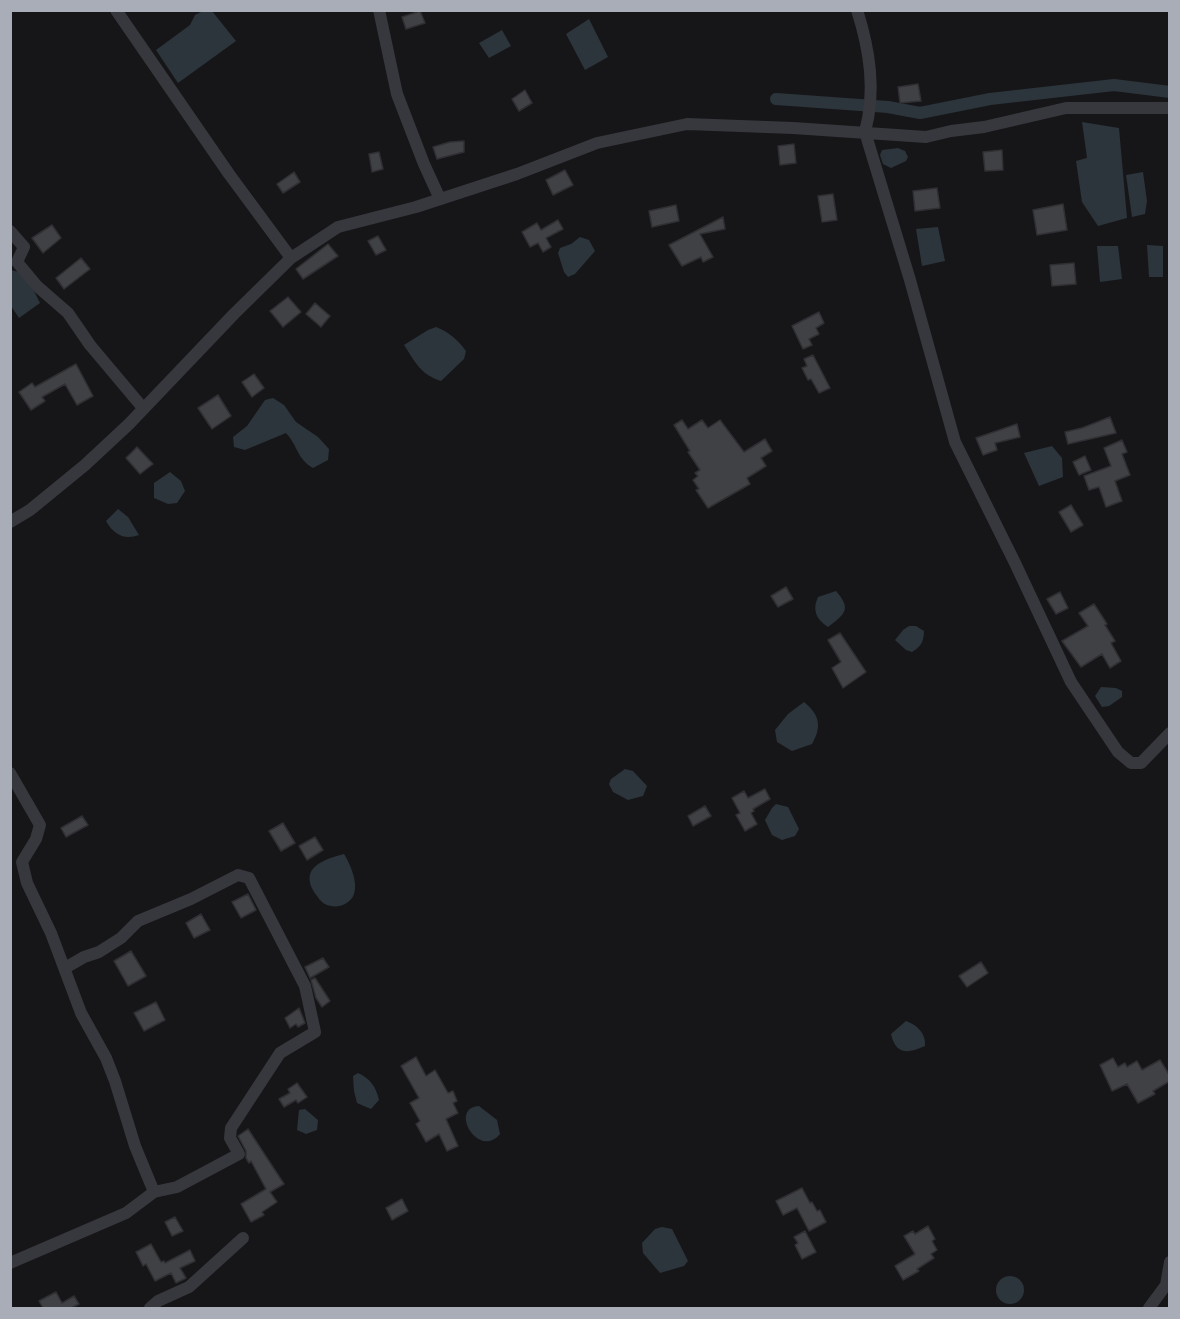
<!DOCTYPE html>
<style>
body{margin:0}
#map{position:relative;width:1180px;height:1319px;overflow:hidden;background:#161618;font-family:"Nunito Sans",sans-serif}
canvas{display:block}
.frame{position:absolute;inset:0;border:12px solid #a8adb8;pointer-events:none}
</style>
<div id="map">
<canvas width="1180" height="1319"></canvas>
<div class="frame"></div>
</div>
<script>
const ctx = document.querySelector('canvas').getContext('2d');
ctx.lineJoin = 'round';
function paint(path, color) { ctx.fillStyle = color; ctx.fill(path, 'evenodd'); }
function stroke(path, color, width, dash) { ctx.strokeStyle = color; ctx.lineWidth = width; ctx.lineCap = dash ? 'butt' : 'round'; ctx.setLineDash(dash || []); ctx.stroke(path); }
const water = new Path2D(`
 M203,11H212L236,41L178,83L156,50L190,25L195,15Z
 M589,19L608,57L585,70L566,34Z
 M502,30L511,46L489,58L479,43Z
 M1082,122L1119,128L1127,218L1098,226L1082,202L1076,161L1087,158Z
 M898,148L905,151L908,157L906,161L891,168L883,164L880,155L882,150Z
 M1143,172L1147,201L1145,214L1132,217L1126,175Z
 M938,227L945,261L922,266L916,229Z
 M580,237L589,240L595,251L575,274L568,277L564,272L558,253L560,248L571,244Z
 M1147,245L1163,246V277H1149Z
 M1097,246H1118L1122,279L1100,282Z
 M10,270L20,272L35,293L40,303L19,318L11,306Z
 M436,327C449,332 458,340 466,351L464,359L441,381C420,374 416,363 404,345L428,330Z
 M273,398L284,405L296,422L318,437L329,449L328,460L313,468C297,459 298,446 286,433L245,450L234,447L233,437L247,426L265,400Z
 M1052,446L1062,458L1063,477L1039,486L1024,453Z
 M170,472L181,481L185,491L177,503L168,504L154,498V483Z
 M118,509L128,517L139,535C124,540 114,535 106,521Z
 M836,591C852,609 845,614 828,627C816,619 812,610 818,597Z
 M909,626H916L924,631C924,641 921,647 912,652L906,650L895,640L903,630Z
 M1101,687L1116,688L1122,691V697L1109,706L1102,707L1095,696Z
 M804,702C820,715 822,727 812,744L792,751L777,742L775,730L788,714Z
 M625,769L633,771L647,786L643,796L628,800L613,792L609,784L611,779Z
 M776,804L788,807L799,829L795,836L782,840L772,835L765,820L772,808Z
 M344,854C352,867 364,895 345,904C340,907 332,907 327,905C321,903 318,897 314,892C299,867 325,859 344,854Z
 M906,1021C917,1025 926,1033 925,1046C909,1053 896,1056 891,1034Z
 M358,1073C371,1079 376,1087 379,1100L371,1109L357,1103L354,1091L353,1076Z
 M479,1106L497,1120L500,1134C479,1160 448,1108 479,1106Z
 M305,1109L318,1120L317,1130L306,1134L297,1130L299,1110Z
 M662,1227L672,1229L688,1261L684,1266L660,1273L643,1253L642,1243L655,1229Z
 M996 1290a14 14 0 1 1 28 0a14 14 0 1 1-28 0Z`);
const canal = new Path2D(`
 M776,99L888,107L920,113L990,99L1114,85L1170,92`);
const building = new Path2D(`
 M420,11L425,23L406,29L402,17Z
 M918,84L921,101L900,103L898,87Z
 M525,90L532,103L519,111L512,99Z
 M464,141V152L437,159L433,147L450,142Z
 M794,144L796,163L780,165L778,146Z
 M1002,150L1003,170L985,171L983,152Z
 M379,152L383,169L372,172L369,154Z
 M565,170L573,185L553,195L546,180Z
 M294,172L300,182L283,193L277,184Z
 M937,188L940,208L915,211L913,191Z
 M833,194L837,220L822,222L818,196Z
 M1063,204L1067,230L1037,235L1033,210Z
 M676,205L679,221L652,227L649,211Z
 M723,217L725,229L700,234L713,257L703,262L701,257L682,266L669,245Z
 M558,220L563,229L546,238L551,247L543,252L538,243L530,247L522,232L537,223L541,230Z
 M52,225L61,238L43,253L32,238Z
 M378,236L386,250L376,255L368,241Z
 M328,244L338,256L303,279L296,269Z
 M81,258L90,269L64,289L56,278Z
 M1074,263L1076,284L1052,286L1050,265Z
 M288,297L301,312L283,327L270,311Z
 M315,303L330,316L321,327L306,314Z
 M819,312L824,323L816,328L819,334L809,339L812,345L803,349L792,326Z
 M813,355L830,388L819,393L811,379L808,380L802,368L807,366L804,359Z
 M76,364L93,396L77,405L65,384L42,397L45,401L31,410L19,392L32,383L35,387Z
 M254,374L264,388L252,397L242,382Z
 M218,395L231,416L212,429L198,408Z
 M1110,417L1116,433L1068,444L1065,432L1082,428Z
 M682,420L688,429L702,420L708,428L720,420L744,452L765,439L772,451L761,458L766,466L747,478L750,484L708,508L696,490L699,489L693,480L698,476L695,473L700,470L688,452L690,451L674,425Z
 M1017,424L1020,437L995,443L997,450L983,455L976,438Z
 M1122,440L1127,452L1122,454L1130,475L1115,481L1122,501L1106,507L1099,487L1089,490L1084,476L1111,466L1104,448Z
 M137,447L153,464L140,474L126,458Z
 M1085,456L1091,470L1079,475L1073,462Z
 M1071,505L1083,525L1071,532L1059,512Z
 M786,587L793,599L778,607L771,596Z
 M1060,592L1068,608L1056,614L1047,599Z
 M1094,604L1107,624L1105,625L1115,641L1111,643L1121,661L1110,668L1102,654L1081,667L1062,641L1088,626L1079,613Z
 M840,633L866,672L843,688L832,668L841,662L828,640Z
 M765,789L770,799L753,809L754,811L751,813L757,824L745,831L736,815L740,813L732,798L744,791L748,798Z
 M705,806L711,816L693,826L688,816Z
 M82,816L88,825L66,837L61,828Z
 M283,823L295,843L281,851L269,831Z
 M315,837L323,850L307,860L299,846Z
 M248,894L256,910L241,918L232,902Z
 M201,914L210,930L194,938L186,923Z
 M131,951L146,976L128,986L114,961Z
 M323,958L329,967L310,978L305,967Z
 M981,962L988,973L967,987L959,976Z
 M315,978L330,1001L322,1007L316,998L311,980Z
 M156,1002L165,1020L144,1031L134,1013Z
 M299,1008L305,1023L298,1027L296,1024L290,1028L285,1018Z
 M416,1057L426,1076L435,1070L448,1093L453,1091L457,1101L453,1103L458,1113L446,1119L458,1146L447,1151L439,1134L426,1142L416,1124L420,1121L410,1103L419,1098L401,1066Z
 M1113,1058L1118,1067L1125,1063L1127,1067L1137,1061L1142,1070L1160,1060L1170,1076V1081L1153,1091L1155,1094L1138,1103L1127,1084L1112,1091L1100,1065Z
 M297,1083L307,1097L298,1103L296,1100L284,1107L279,1099L290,1093L288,1089Z
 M248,1129L284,1184L270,1192L277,1202L262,1212L264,1215L251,1222L241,1204L266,1189L251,1161L249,1163L246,1158V1151L238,1136Z
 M802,1188L810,1203L812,1202L817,1211L820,1210L826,1222L809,1231L797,1208L783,1215L776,1201Z
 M402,1199L408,1211L392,1220L386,1208Z
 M175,1217L183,1231L172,1236L165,1222Z
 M928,1226L935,1239L932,1241L937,1250L931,1254L934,1258L917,1269L919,1271L903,1280L895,1266L915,1254L904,1236L913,1231L915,1234Z
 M805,1231L816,1252L802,1259L795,1245L798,1243L794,1237Z
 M151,1244L161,1262L164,1261L165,1263L190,1250L195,1261L180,1268L186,1278L176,1283L171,1273L155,1281L146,1264L143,1266L136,1252Z
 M56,1292L62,1303L74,1296L79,1304L71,1308H43L39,1301Z`);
const street = new Path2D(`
 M116,10L229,174L291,258
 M379,10L397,94L424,164L440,199
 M857,10C870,51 876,91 865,132L910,280L955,442L1015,563L1071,682L1118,752L1131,763H1141L1170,733
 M10,231L24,247L17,262L37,286L68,313L90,345L143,408
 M10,522L30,510L85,465L129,424L234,314L291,258L338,227L416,207L517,174L597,143L687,124L793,128L926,137L951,131L984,127L1066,108H1170
 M10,773L40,825L36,839L22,862L27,883L51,933L81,1013L106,1058L115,1081L135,1146L154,1192
 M10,1263L126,1213L154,1192L177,1187L239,1154L230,1138L231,1128L280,1053L315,1032L305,986L249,878L238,875L191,899L138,921L121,938L99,952L84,957L65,968
 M150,1308L158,1301L189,1287L243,1238
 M1149,1308L1166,1285L1170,1262`);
paint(water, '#2c353c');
stroke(canal, '#2c353c', 12);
paint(building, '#404145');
stroke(building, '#303034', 1.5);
stroke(street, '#37383d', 12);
</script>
